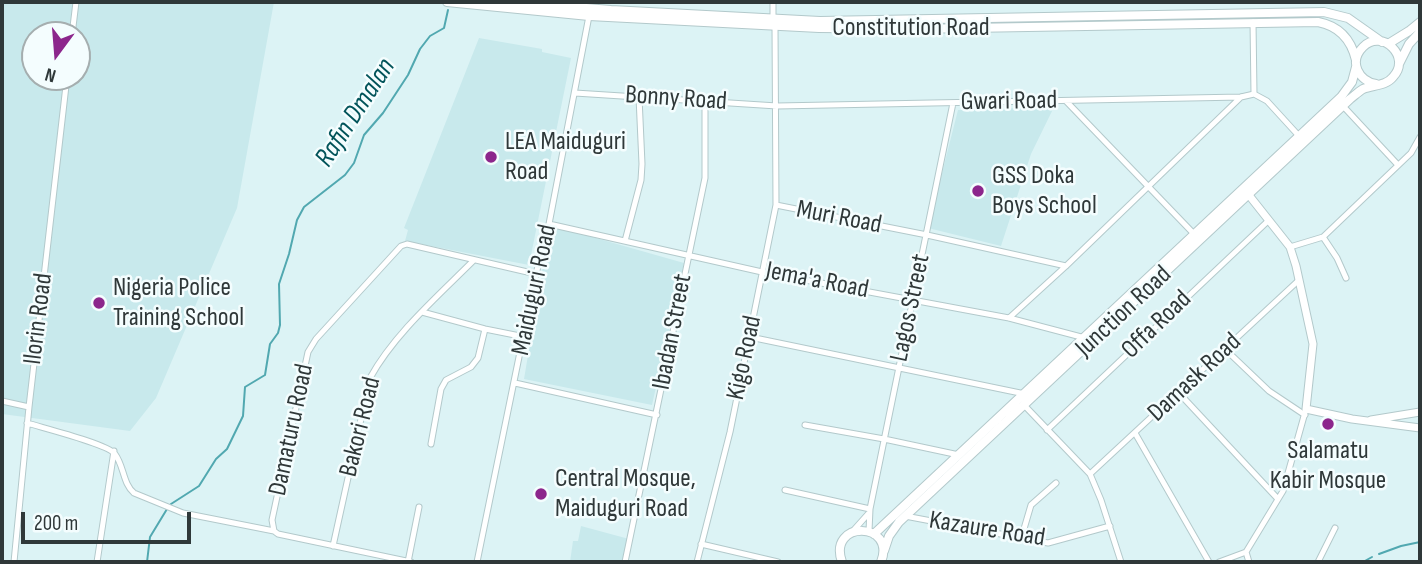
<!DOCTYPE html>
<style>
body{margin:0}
#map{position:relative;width:1422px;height:564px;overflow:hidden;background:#dcf3f5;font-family:"Sofia Sans Condensed",sans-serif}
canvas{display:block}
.frame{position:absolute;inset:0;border:4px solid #2f3839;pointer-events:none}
.north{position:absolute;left:21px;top:21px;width:70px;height:70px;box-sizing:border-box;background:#f4fdfe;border:2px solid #a5aeaf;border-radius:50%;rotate:196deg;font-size:19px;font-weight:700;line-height:28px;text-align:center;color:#2f3839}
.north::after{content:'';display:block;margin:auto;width:24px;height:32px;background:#8c268c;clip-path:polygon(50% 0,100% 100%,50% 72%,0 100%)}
.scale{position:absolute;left:21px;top:512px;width:170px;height:32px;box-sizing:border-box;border:4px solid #2f3839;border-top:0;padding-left:9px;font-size:21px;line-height:24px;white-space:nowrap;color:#2f3839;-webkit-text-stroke:5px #f4fdfe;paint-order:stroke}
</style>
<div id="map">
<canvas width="1422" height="564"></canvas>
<div class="frame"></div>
<div class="north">N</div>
<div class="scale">200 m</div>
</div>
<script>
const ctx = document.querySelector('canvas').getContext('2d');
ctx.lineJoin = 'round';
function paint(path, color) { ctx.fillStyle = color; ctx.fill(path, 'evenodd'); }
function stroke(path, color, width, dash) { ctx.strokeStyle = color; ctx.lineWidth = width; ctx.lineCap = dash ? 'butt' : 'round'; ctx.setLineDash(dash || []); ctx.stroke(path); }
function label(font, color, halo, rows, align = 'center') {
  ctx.font = font + ' "Sofia Sans Condensed",sans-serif'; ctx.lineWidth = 5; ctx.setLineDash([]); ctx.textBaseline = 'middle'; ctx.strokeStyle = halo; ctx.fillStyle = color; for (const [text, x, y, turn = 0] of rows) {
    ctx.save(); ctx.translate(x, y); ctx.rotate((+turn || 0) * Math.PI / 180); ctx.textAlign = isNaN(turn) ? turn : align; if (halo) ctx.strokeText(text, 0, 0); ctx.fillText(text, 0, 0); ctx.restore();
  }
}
const built = new Path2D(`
 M2,2H274L237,208L156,398L130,431L2,414ZM35,35H77V77H35Z
 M479,38L542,49V52L571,58L529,265L405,241L408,230L404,228Z
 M1054,107L1031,154L1001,246L928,228L958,110Z
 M550,225L684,263L652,405L524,379Z
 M581,526L629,539L623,562H570L573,541H578Z`);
const stream = new Path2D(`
 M171,504L199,486L216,459L227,449L243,416L245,387L265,375L270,344L278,333L280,325L279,284L289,254L297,220L304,207L345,175L354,163L364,135L383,113L408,75L420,49L430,36L444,28L448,10
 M1379,554L1401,546L1420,542
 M147,562L150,537L167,509
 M1363,562L1372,557`);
const street = new Path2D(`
 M773,2V19
 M1253,22L1254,94
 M72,35L76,2
 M575,93L777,106L1241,97L1254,94L1267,101L1299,136
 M1066,101L1194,234
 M1343,106L1398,165
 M776,205L927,235L1066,266
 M549,224L762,272L1009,318L1085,338
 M1323,237L1337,258L1346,278
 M625,241L641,180L642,164L639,97
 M1290,247L1323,237L1411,153L1420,137
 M422,312L485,329L525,337
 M1009,318L1066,266L1241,97
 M750,337L1025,394
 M1226,350L1269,391L1305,415
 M515,383L657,415
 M1178,392L1278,499
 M2,401L29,407
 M1024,405L1090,474L1101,500L1121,562
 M27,423C43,428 108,444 115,454C124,466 123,484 134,493L183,513L274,531
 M805,425L884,439L959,455
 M1047,430L1268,221
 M1135,433L1209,562
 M431,444L441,389L446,380L471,367L478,358L485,329
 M1090,474L1299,280
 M785,490L870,509
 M905,516L1048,543L1110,526
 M869,531L870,509L953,103
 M852,532L869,513
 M1021,539L1031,505L1056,483
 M701,544L778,562
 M333,546L370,378C394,334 439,295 474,260
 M1246,552L1283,491L1306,409
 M1246,552L1249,562
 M14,562L29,407L67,77
 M97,562L114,451
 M408,562L419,507
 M411,562L278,534L274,531L272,520L308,352L316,339L401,246L407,244L536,274
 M477,562L536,274L549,224L589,16
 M625,562L705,178V101
 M697,562L730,432L776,205L775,26
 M1219,562L1246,552
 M1318,562L1335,528`);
const secondary = new Path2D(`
 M1248,194L1290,247L1296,266L1313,344L1306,409L1352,419L1420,428
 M1371,420L1420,412`);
const primary = new Path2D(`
 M447,2L589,16L819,28L912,29L1318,22C1339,26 1351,39 1356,60
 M512,2L611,10L820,21L1324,12L1348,18L1382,42
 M1388,44L1409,31L1420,22
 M1399,64L1409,44L1420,32
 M874,534L1341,97L1352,82L1356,67
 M884,551L889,536L899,522L1350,99C1354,96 1358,92 1363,89C1373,85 1386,86 1393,77C1412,57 1382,28 1363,47C1348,62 1359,81 1376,84
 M842,562C827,520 897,521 881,562`);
const markers = [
 [491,157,7,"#8c268c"],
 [978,191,7,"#8c268c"],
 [99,303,7,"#8c268c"],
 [1328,424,7,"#8c268c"],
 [541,494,7,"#8c268c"]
];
const streetNames = [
 ["Constitution Road",911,28],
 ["Bonny Road",676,99,4],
 ["Gwari Road",1009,102,-1],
 ["Muri Road",839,218,11],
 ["Jema'a Road",817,281,11],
 ["Maiduguri Road",535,290,-78],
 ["Lagos Street",911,308,-78],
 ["Junction Road",1124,312,-43],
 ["Ilorin Road",39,319,-83],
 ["Offa Road",1157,325,-44],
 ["Ibadan Street",673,332,-79],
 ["Kigo Road",745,358,-78],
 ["Damask Road",1195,378,-43],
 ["Bakori Road",361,427,-76],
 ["Damaturu Road",292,430,-78],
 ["Kazaure Road",987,530,9]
];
const poiNames = [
 ["LEA Maiduguri",505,142],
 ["Road",505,172],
 ["GSS Doka",992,176],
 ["Boys School",992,206],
 ["Nigeria Police",113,288],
 ["Training School",113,318],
 ["Salamatu",1328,451,"center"],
 ["Kabir Mosque",1328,481,"center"],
 ["Central Mosque,",555,479],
 ["Maiduguri Road",555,509]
];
const waterNames = [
 ["Rafin Dmalan",356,113,-57]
];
paint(built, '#c8e9ec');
stroke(stream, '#51a8b0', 2);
stroke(street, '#b3c9cb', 7);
stroke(secondary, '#b3c9cb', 9);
stroke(primary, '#b3c9cb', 10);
stroke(street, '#fff', 5);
stroke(secondary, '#fff', 7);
stroke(primary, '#fff', 8);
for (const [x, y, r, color] of markers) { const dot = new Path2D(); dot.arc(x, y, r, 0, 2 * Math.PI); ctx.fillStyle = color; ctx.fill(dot); stroke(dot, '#f4fdfe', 2.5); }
label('26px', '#2f3839', '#f4fdfe', streetNames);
label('26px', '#2f3839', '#f4fdfe', poiNames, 'left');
label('italic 28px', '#02545a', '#f4fdfe', waterNames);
</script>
